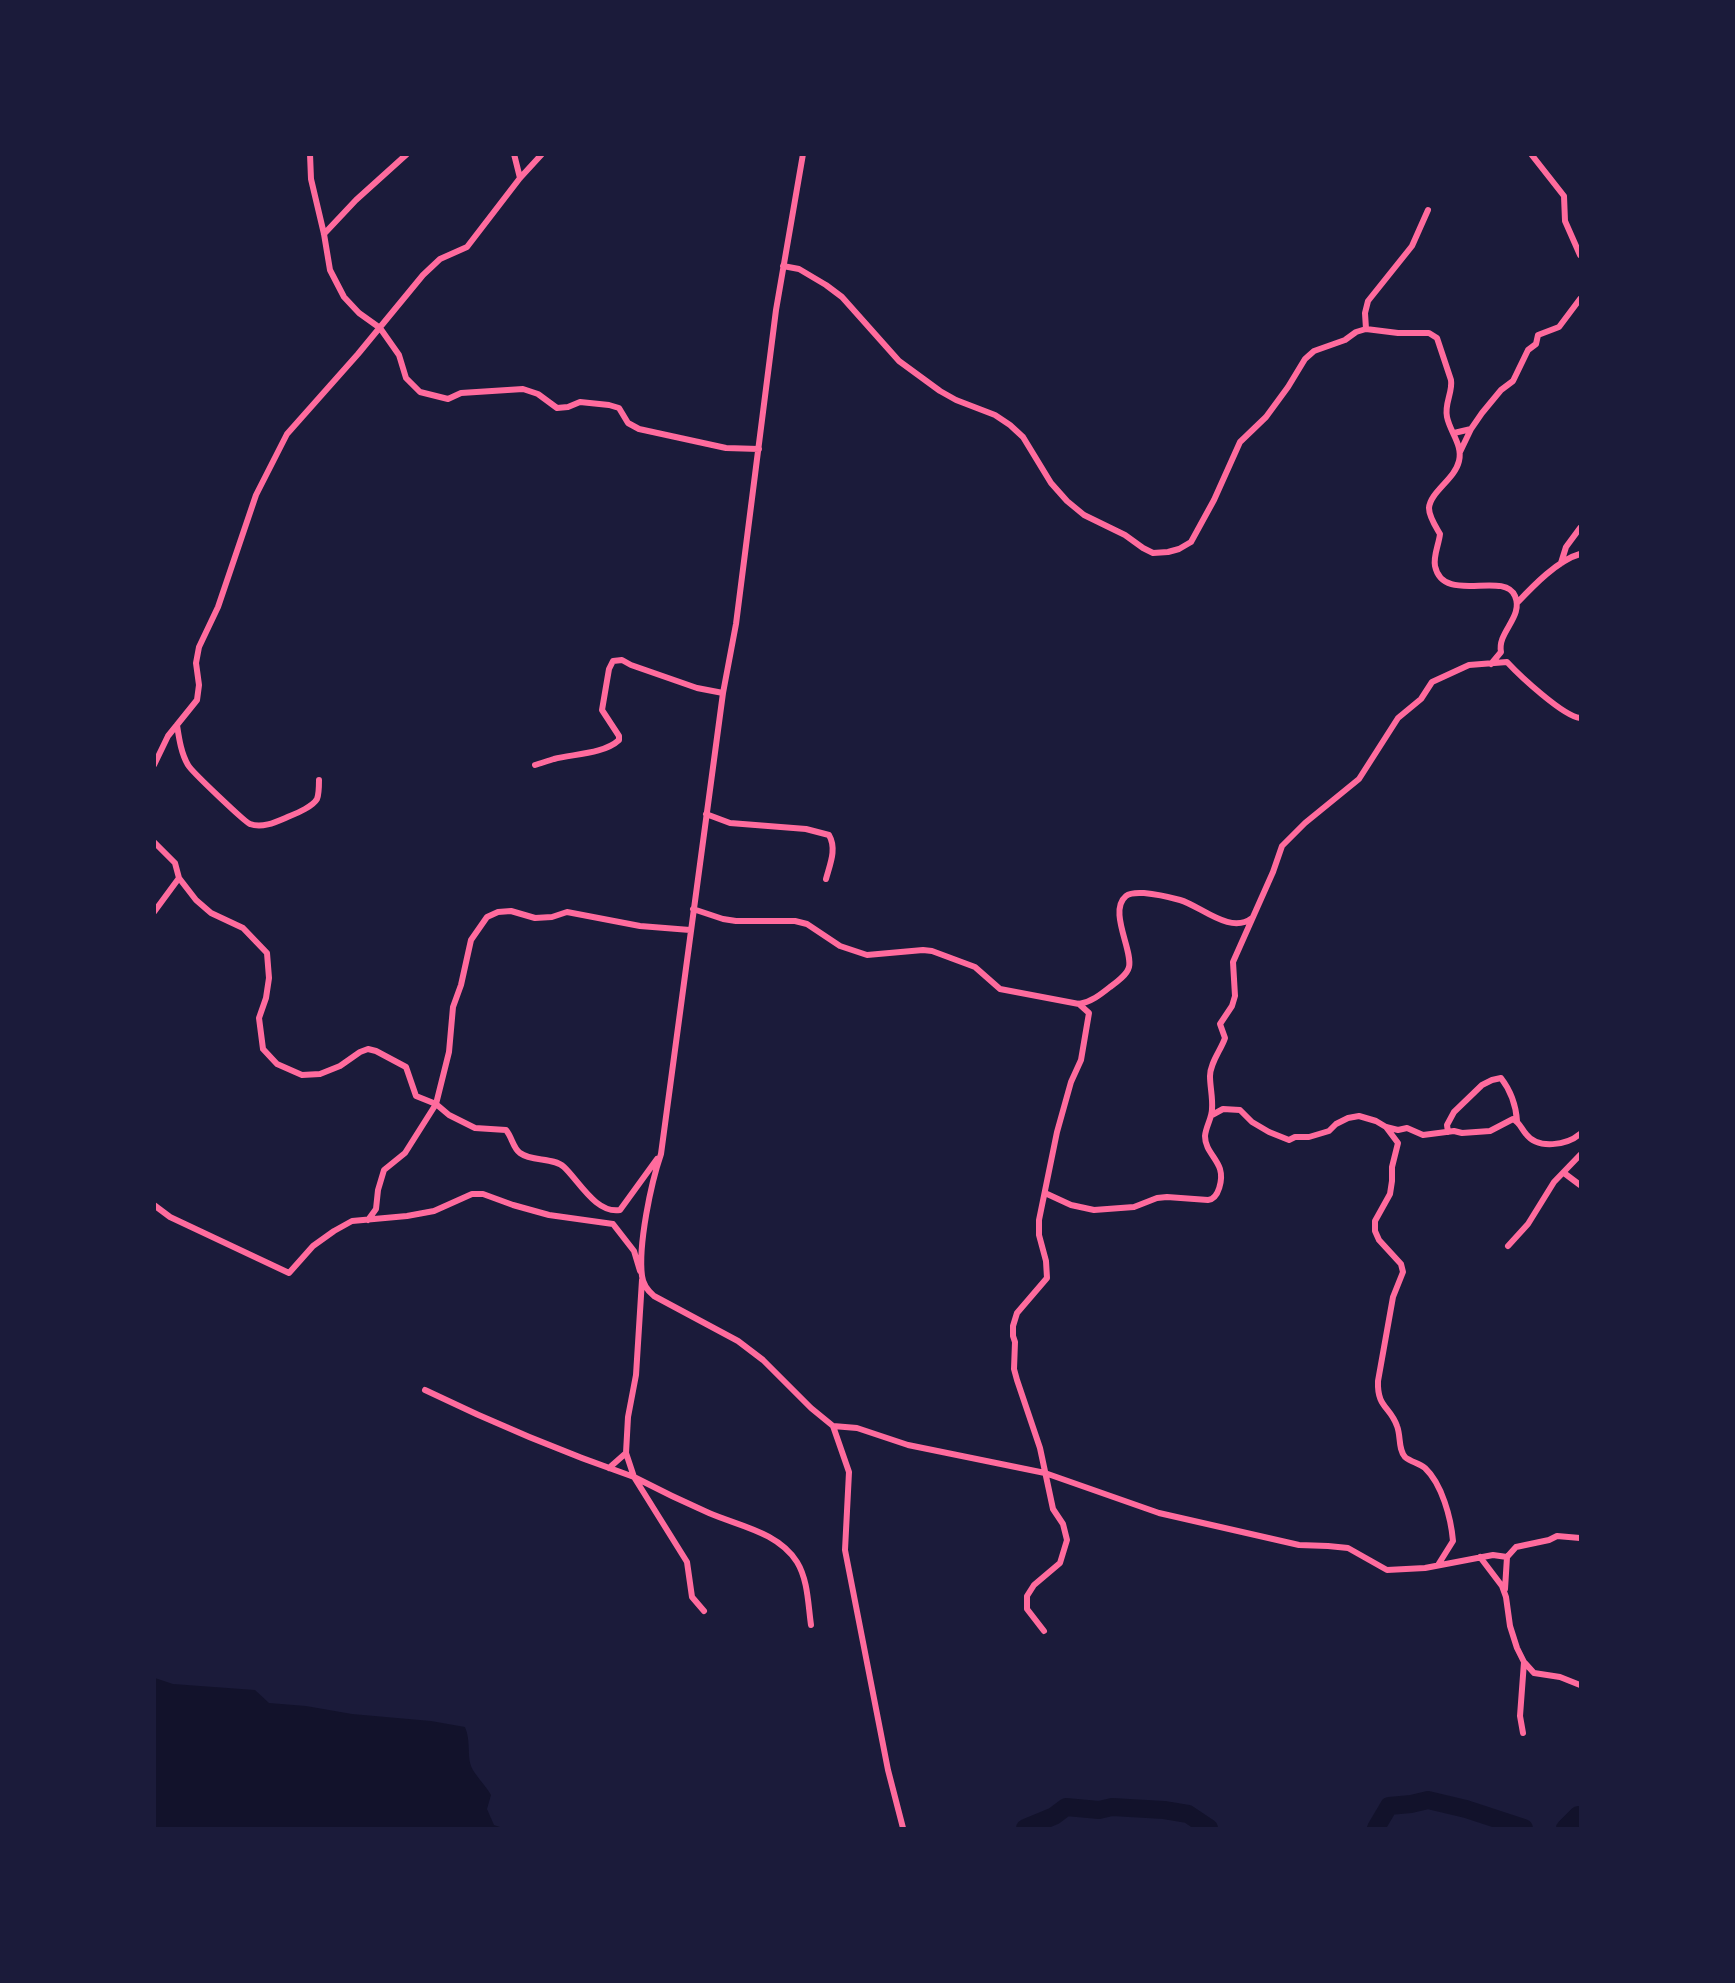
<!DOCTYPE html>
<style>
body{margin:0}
#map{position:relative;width:1735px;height:1983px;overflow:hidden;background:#1b1b3a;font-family:Figtree,sans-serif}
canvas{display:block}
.frame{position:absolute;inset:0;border:156px solid #1b1b3a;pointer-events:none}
</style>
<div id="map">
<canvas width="1735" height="1983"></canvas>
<div class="frame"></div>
</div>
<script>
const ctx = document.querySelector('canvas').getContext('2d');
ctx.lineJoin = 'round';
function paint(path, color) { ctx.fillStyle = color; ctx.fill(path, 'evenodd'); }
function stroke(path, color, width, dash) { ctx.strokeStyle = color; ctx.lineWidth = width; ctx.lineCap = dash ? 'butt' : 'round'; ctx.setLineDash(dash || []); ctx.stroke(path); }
const water = new Path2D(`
 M155,1678L173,1684L255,1690L269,1703L306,1706L352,1714L431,1721L465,1727C471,1741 467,1755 471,1766C474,1774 486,1786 491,1795L487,1809L494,1825L503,1828H155Z`);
const river = new Path2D(`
 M1025,1828L1054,1816L1066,1807L1099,1810L1112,1807L1164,1810L1188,1814L1209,1828
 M1376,1828L1389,1806L1411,1804L1428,1800L1466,1809L1524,1828
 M1565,1828L1578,1815H1580`);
const minor = new Path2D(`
 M310,154L311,179L324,234L330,270L344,297L359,313L380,328L399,355L406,378L420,392L448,399L461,393L523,389L538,394L557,408L568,407L580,402L609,405L619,408L628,423L639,429L726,448L759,449
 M514,154L520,178
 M803,154L776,310L736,624L723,693L661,1154C651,1183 638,1245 642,1276C643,1285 648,1291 654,1296L738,1341L763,1360L811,1408L833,1426L849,1472L845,1550L888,1770L903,1828
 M1531,154L1564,196L1565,221L1580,255
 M324,234L356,200L407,154
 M783,266L799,269L826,285L842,297L899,361L940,391L956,400L995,415L1010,425L1023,437L1051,483L1067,501L1084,515L1125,535L1143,548L1153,553L1168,552L1179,549L1191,542L1214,500L1240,442L1266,417L1288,387L1305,359L1314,351L1345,340L1356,332L1366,329L1398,333H1429L1437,338L1451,380C1453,392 1444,404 1447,417C1450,432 1463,445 1459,461C1455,479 1430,492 1429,508C1429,517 1436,527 1440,534C1439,544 1433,556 1435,566C1443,605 1504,570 1515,596C1524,617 1497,632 1501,652L1491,664
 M1366,329L1365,313L1368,301L1412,246L1428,210
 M1454,433L1471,429
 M1460,452L1471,429L1482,413L1501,390L1513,381L1528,350L1536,344L1538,335L1559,327L1580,299
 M1561,563L1566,547L1580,528
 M1517,603C1533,586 1558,560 1580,554
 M177,725C179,738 181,753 188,765C191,771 246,823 250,824C263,829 278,821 290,816C298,813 313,806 317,799C319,794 319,786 319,780
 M154,765L168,736L197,700L199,685L196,663L199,647L218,607L256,495L287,434L358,354L423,275L440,259L467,247L520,178L542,154
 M535,765C541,763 548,761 554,759C573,754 604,754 619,740V736L602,710L609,669L613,661L622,660L631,665L697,688L723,693
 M706,814L730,823L806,829L829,835C837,849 830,864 826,879
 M154,842L175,863L179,878L196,900L211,913L243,928L267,953L269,978L266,998L259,1018L263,1049L277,1064L302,1075L320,1074L340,1066L360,1052L368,1049L376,1051L406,1067L416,1096L436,1104L449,1115L475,1128L506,1130C512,1137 513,1148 520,1153C532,1162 553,1157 564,1167C579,1181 596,1214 620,1210L657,1159
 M693,909L723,919L736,921H795L807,924L840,946L867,955L923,950L932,951L975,967L1000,989L1079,1004C1091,1002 1100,995 1110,987C1117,982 1127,975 1129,967C1133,950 1108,911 1126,896C1131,892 1138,893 1144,893C1156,894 1169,897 1180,900C1201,906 1230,935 1252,918
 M154,912L179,878
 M1212,1115L1223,1109L1240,1110L1252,1122L1269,1132L1289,1140L1295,1137H1309L1329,1131L1336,1124L1348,1118L1359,1116L1376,1121L1386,1127L1398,1130L1407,1128L1423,1135L1454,1131L1462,1133L1490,1131L1513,1119C1520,1123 1521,1128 1526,1134C1538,1150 1567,1145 1580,1134
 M1386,1127L1398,1143L1392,1167V1181L1390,1194L1375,1221V1231L1379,1240L1401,1264L1403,1272L1393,1297L1378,1381C1377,1408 1390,1406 1397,1426C1401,1436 1398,1449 1405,1457C1411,1462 1419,1463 1425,1468C1442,1484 1451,1518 1453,1541L1438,1565
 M1448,1132L1447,1125L1454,1112L1482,1085L1492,1080L1501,1078C1511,1091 1516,1106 1517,1121
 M1564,1173L1580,1185
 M1045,1193L1071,1205L1094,1210L1134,1207L1157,1198L1167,1197L1208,1200C1219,1199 1223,1179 1220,1169C1216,1157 1205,1150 1205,1136C1206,1126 1212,1118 1212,1109C1213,1098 1210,1087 1210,1076C1210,1063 1221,1050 1225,1038L1220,1024L1232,1006L1235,996L1233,962L1273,872L1282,846L1305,823L1359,779L1398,718L1421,699L1432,682L1469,665L1507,662C1520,676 1563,716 1580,718
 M154,1205L170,1217L289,1273L313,1246L334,1231L352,1221L407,1216L434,1211L472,1194H483L513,1205L549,1215L613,1224L634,1251L640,1271
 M368,1220L376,1209L378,1190L384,1170L405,1153L436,1104L449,1052L453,1007L461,985L471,940L487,917L498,912L511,911L535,918L552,917L567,912L640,926L690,930
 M1508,1246L1528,1224L1554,1182L1580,1155
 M642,1280L636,1375L628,1417L626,1453L634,1477C659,1490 684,1502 709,1513C739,1526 778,1532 797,1562C808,1580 808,1604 811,1625
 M425,1390C493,1423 562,1452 634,1477L687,1562L692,1597L704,1611
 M833,1426L857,1428L908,1445L1045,1473L1159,1513L1299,1545L1328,1546L1348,1548L1387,1570L1425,1568L1493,1555L1507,1557L1516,1547L1549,1540L1557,1536L1580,1538
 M609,1468L626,1453
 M1480,1557L1502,1586L1506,1597L1510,1626L1517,1648L1524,1662L1520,1716L1523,1733
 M1505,1589L1507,1557
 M1044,1631L1027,1609V1596L1034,1585L1060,1563L1067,1540L1063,1524L1053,1509L1040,1448L1017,1380L1014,1369L1015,1342L1013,1336V1326L1017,1313L1047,1278L1046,1261L1039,1235V1220L1057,1132L1071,1082L1081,1060L1089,1013L1079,1004
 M1525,1663L1534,1673L1560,1677L1580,1685`);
paint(water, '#12122b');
stroke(river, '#12122b', 18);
stroke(minor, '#ff6b9d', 6);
</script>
